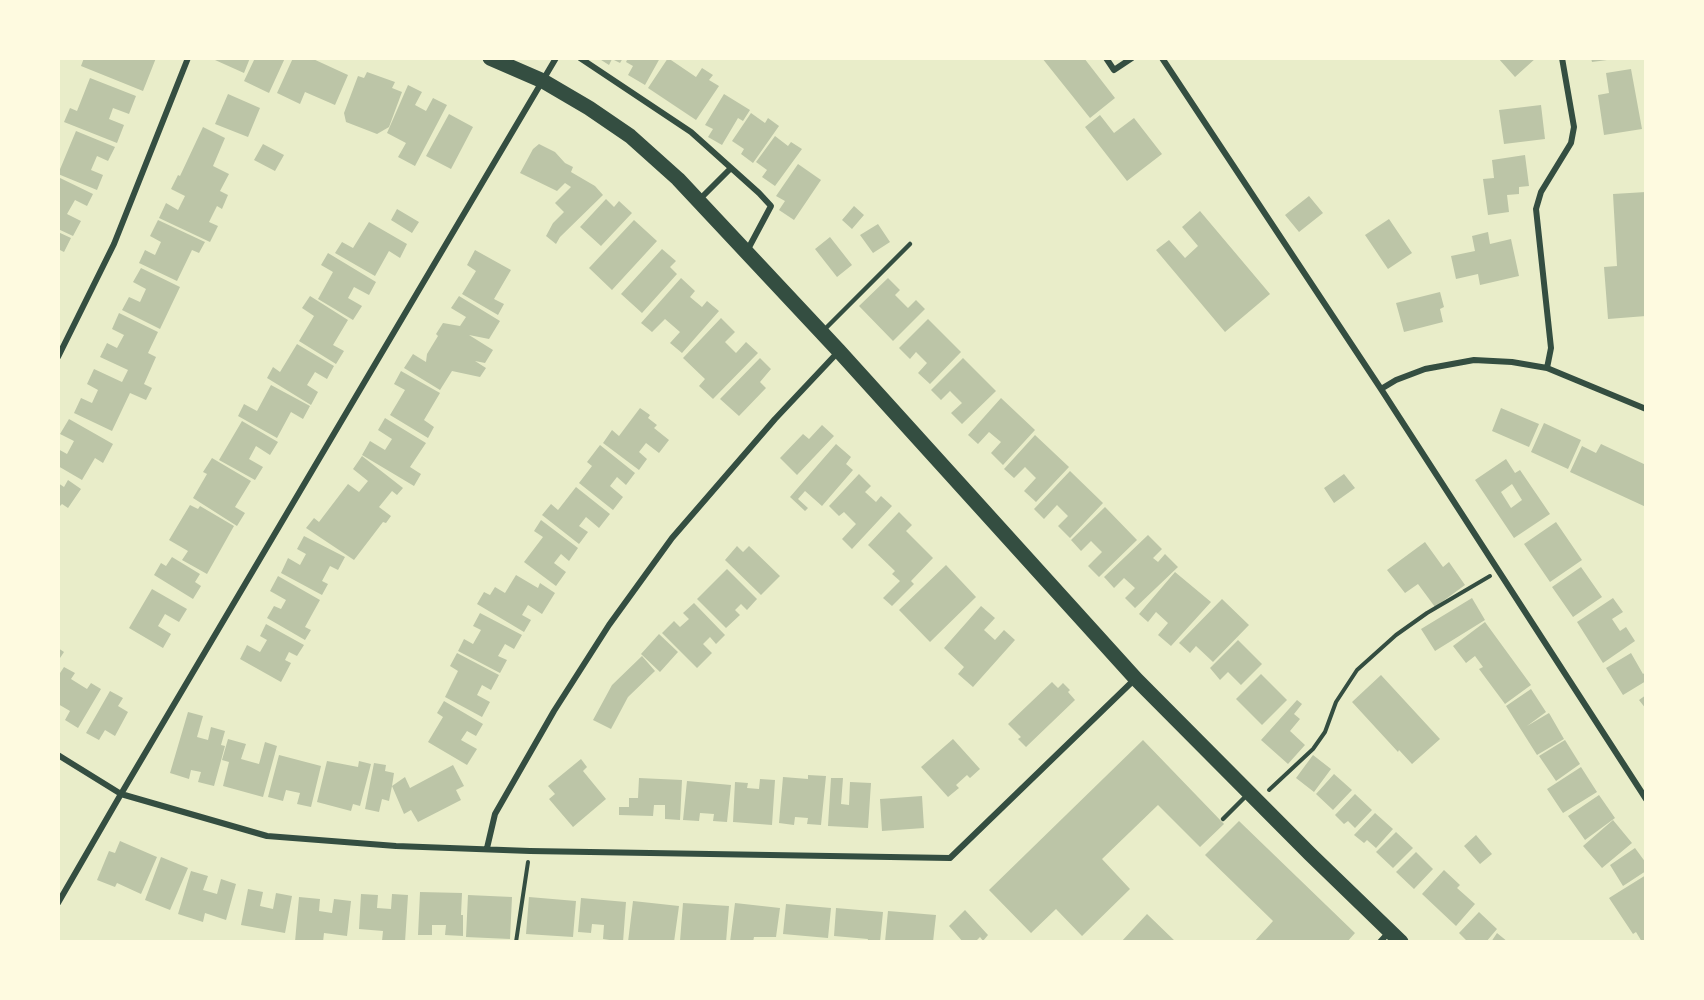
<!DOCTYPE html>
<style>
body{margin:0}
#map{position:relative;width:1704px;height:1000px;overflow:hidden;background:#e9edc9;font-family:"DejaVu Sans",sans-serif}
canvas{display:block}
.frame{position:absolute;inset:0;border:60px solid #fefae0;pointer-events:none}
</style>
<div id="map">
<canvas width="1704" height="1000"></canvas>
<div class="frame"></div>
</div>
<script>
const ctx = document.querySelector('canvas').getContext('2d');
ctx.lineJoin = 'round';
function paint(path, color) { ctx.fillStyle = color; ctx.fill(path, 'evenodd'); }
function stroke(path, color, width, dash) { ctx.strokeStyle = color; ctx.lineWidth = width; ctx.lineCap = dash ? 'butt' : 'round'; ctx.setLineDash(dash || []); ctx.stroke(path); }
const building = new Path2D(`
 M84,58H156L143,91L81,66Z
 M215,58H250L244,73L215,60Z
 M255,58H285L269,93L244,81Z
 M293,58H311L348,75L335,105L305,92L300,104L277,93Z
 M598,58H623L620,63L612,59L609,65Z
 M628,58H660L645,85L628,75L633,66L626,62Z
 M668,58L696,77L702,68L713,75L709,80L719,86L696,120L648,88Z
 M1042,58H1084L1115,98L1090,118Z
 M1498,58H1536L1515,77Z
 M1591,58H1607V60L1592,62Z
 M1631,69L1642,129L1604,135L1598,95L1609,93L1606,73Z
 M367,72L395,82L392,88L402,92L389,127L377,134L346,122L344,113L358,76L364,78Z
 M90,78L136,96L129,114L113,108L109,119L124,125L117,143L64,122L70,108L77,111Z
 M408,85L422,92L415,105L426,111L433,98L447,105L415,166L398,157L406,143L387,133Z
 M228,94L260,108L248,137L215,124Z
 M724,94L750,110L743,121L738,118L722,145L708,137L713,129L705,125Z
 M1541,105L1545,139L1504,144L1499,110Z
 M751,113L765,123L768,118L779,126L753,163L741,154L744,149L732,141Z
 M449,114L473,127L451,169L426,156Z
 M1100,115L1114,133L1134,118L1162,154L1127,181L1085,127Z
 M203,127L225,138L213,166L229,174L220,191L228,195L222,209L217,206L209,222L218,226L210,242L159,218L166,203L178,210L185,196L171,189L178,175L180,176Z
 M76,131L115,147L108,161L97,156L91,170L103,175L97,190L58,174Z
 M775,136L788,146L791,142L802,149L775,186L762,177L767,170L756,162Z
 M263,144L284,155L275,171L254,160Z
 M539,144L555,152L565,163L573,167L571,172L595,186L603,195L560,237L556,244L546,236L553,223L564,212L555,203L571,187L565,183L557,191L520,173L533,149Z
 M1525,155L1529,186L1519,187V194L1507,195L1509,212L1488,215L1483,179L1494,178L1492,160Z
 M798,164L821,180L794,220L779,210L785,201L776,196Z
 M58,177L93,194L87,206L75,200L67,214L81,221L73,236L58,229Z
 M1646,192V316L1608,319L1604,267L1617,266L1613,194Z
 M1309,196L1323,213L1299,232L1285,215Z
 M606,199L614,207L619,201L632,213L601,246L580,227Z
 M854,206L864,215L852,229L842,220Z
 M397,209L419,222L412,233L391,220Z
 M1200,211L1270,294L1225,332L1156,250L1169,240L1185,258L1198,246L1182,227Z
 M1389,219L1412,253L1388,269L1365,235Z
 M158,220L205,242L199,253L192,250L177,281L139,263L145,250L155,255L161,242L150,236Z
 M634,220L657,241L612,290L589,268Z
 M369,222L407,244L400,258L389,251L375,276L335,253L342,242L353,248Z
 M878,224L890,242L873,253L860,235Z
 M58,232L71,238L64,252L58,249Z
 M1488,232L1490,244L1511,239L1519,276L1480,285L1478,274L1456,279L1451,256L1475,251L1472,236Z
 M830,237L852,265L837,277L815,249Z
 M662,249L676,261L670,267L677,274L642,313L621,294Z
 M475,250L511,270L494,299L504,304L498,315L462,294L476,271L467,265Z
 M328,253L376,282L369,295L354,287L348,298L362,306L353,320L318,299L333,272L321,265Z
 M141,268L180,287L160,329L122,310L129,297L140,302L146,289L133,282Z
 M681,278L695,291L690,297L702,307L707,301L719,311L682,353L670,343L680,332L665,319L652,332L641,323Z
 M888,278L900,290L895,295L908,308L916,300L925,309L893,341L859,306Z
 M1440,292L1444,307L1440,309L1443,322L1404,332L1396,303Z
 M310,296L348,320L333,345L344,351L336,364L299,341L314,316L302,308Z
 M459,296L500,321L489,339L469,335L493,350L485,363L475,361L486,368L480,377L452,371L440,390L404,368L413,354L426,362L427,354L438,336L436,334L443,323L460,326L466,317L451,308Z
 M119,313L158,332L148,353L156,357L144,384L152,388L146,400L130,393L112,431L74,413L81,398L92,403L98,390L87,384L94,369L122,382L128,370L100,357L107,343L117,348L124,335L112,329Z
 M721,318L735,332L725,342L736,353L746,342L758,353L713,399L699,386L705,379L683,358Z
 M928,319L961,352L930,384L918,373L927,363L916,352L910,359L899,348Z
 M297,344L334,366L327,379L315,372L307,385L318,392L311,405L267,378L273,367L280,372Z
 M760,358L771,369L760,382L766,388L739,416L720,399Z
 M963,358L996,391L962,424L951,413L962,403L950,391L941,400L931,390Z
 M401,371L440,393L424,420L434,427L428,438L390,415L405,390L394,384Z
 M271,385L310,406L303,419L291,412L277,438L238,416L244,404L257,411Z
 M1001,398L1035,430L1003,465L991,453L1001,442L989,432L978,444L968,435Z
 M640,408L650,415L648,418L657,425L654,428L669,440L659,453L646,443L639,452L647,459L639,470L603,443L612,430L619,436Z
 M1501,408L1539,424L1529,447L1492,431Z
 M385,418L426,443L410,467L421,474L414,486L362,455L370,441L385,450L392,439L378,430Z
 M69,419L113,444L103,463L95,458L82,480L58,466V449L67,454L74,441L60,434Z
 M242,421L278,442L270,455L256,446L249,459L263,467L255,480L219,460Z
 M1544,423L1581,440L1568,469L1531,452Z
 M822,425L834,436L797,475L780,458L803,434L809,439Z
 M1035,435L1069,467L1036,502L1024,491L1036,478L1025,467L1014,478L1004,469Z
 M836,444L851,457L846,464L853,470L822,506L805,491L798,499L808,508L805,511L790,497Z
 M1601,444L1646,465V507L1570,472L1582,446L1596,453Z
 M600,445L635,473L626,485L617,477L610,486L623,497L613,510L579,483L592,466L587,462Z
 M362,456L403,488L397,495L392,491L379,507L391,516L386,523L383,522L354,560L306,528L314,518L319,522L348,484L359,492L368,481L353,469Z
 M212,458L251,481L235,507L245,513L237,526L193,498L207,474L203,472Z
 M1506,459L1515,473L1520,470L1550,514L1514,538L1475,480ZM1512,484L1522,500L1511,508L1501,492Z
 M1070,471L1103,503L1070,538L1058,526L1068,516L1057,505L1044,519L1034,509Z
 M859,474L871,486L865,492L876,502L881,496L892,506L852,549L842,539L856,524L844,512L839,516L829,506Z
 M1344,474L1355,488L1334,503L1324,488Z
 M68,480L81,489L68,508L62,504L58,508V483L64,487Z
 M576,487L610,514L599,528L586,517L579,526L588,532L579,544L542,515L551,504L558,510Z
 M190,505L198,509L200,506L234,526L207,574L182,560L188,551L169,540Z
 M1105,507L1137,540L1099,577L1088,566L1102,552L1091,541L1081,551L1071,540Z
 M899,512L912,525L906,531L933,558L911,581L914,584L892,606L883,598L900,581L892,574L895,571L868,545Z
 M541,520L578,548L569,561L561,554L554,563L566,572L556,586L524,562L543,537L534,531Z
 M1556,522L1582,560L1550,582L1524,544Z
 M1148,535L1162,549L1153,558L1158,562L1165,554L1178,567L1135,608L1125,598L1135,588L1124,578L1114,588L1104,577Z
 M304,536L345,557L338,570L330,566L322,581L328,584L322,595L281,573L288,558L300,565L306,554L297,549Z
 M1425,542L1443,567L1449,562L1465,585L1435,607L1418,584L1405,593L1387,570Z
 M737,546L743,552L749,546L780,576L761,595L725,560Z
 M172,557L200,574L195,582L201,586L193,599L154,575L161,563L166,566Z
 M946,565L976,597L930,642L899,610Z
 M1581,567L1602,597L1573,617L1552,587Z
 M727,569L757,599L747,610L741,604L735,610L740,615L726,628L697,599Z
 M1175,572L1211,602L1171,646L1158,635L1168,623L1156,612L1148,622L1139,614Z
 M516,575L538,588L540,583L555,593L542,614L528,605L522,615L531,620L524,632L477,604L484,592L490,595L495,587L505,593Z
 M278,576L320,600L305,627L311,630L305,640L267,618L274,606L281,609L286,600L270,591Z
 M152,589L187,609L179,622L165,614L158,626L171,634L163,648L129,628Z
 M1472,598L1485,620L1435,651L1421,629Z
 M1613,598L1623,612L1612,619L1620,631L1626,627L1635,641L1603,663L1577,622Z
 M1222,599L1249,625L1213,662L1196,646L1190,653L1179,643Z
 M694,603L725,635L716,644L710,637L703,644L712,653L697,668L662,633L674,621L680,627L689,619L683,613Z
 M981,606L995,618L984,630L995,640L1004,630L1015,640L973,687L958,674L964,667L944,648Z
 M480,613L522,635L514,649L505,644L498,656L507,660L500,673L458,651L464,639L473,644L481,630L473,626Z
 M1485,622L1531,685L1505,704L1479,669L1483,667L1475,656L1466,663L1453,646Z
 M266,624L304,645L297,656L289,652L285,660L291,663L281,682L240,659L247,645L260,652L267,640L260,636Z
 M659,634L678,652L660,672L641,654Z
 M1238,640L1262,664L1241,685L1228,672L1220,680L1210,668Z
 M58,648L64,652L58,661Z
 M457,653L499,675L491,690L482,685L477,695L490,702L482,717L445,697L458,671L450,666Z
 M1631,653L1643,674L1646,672V681L1623,695L1606,668Z
 M642,656L655,671L628,697L611,729L593,720L612,685Z
 M64,667L75,673L71,679L87,689L91,683L101,689L78,728L65,720L70,711L58,704V676Z
 M1261,674L1287,700L1262,725L1236,699Z
 M1381,675L1440,739L1412,764L1399,750L1398,752L1352,702Z
 M1052,682L1058,688L1063,683L1070,690L1068,692L1075,700L1026,747L1018,739L1021,737L1008,724Z
 M1531,689L1546,712L1527,726L1549,713L1564,739L1537,755L1506,706Z
 M110,691L123,698L118,706L128,712L115,736L105,730L99,740L86,733Z
 M1646,695V709L1639,700Z
 M1297,700L1302,704L1294,714L1300,719L1290,731L1305,745L1288,764L1261,740Z
 M444,701L483,724L476,736L467,731L461,740L477,749L467,765L428,742L443,717L437,713Z
 M188,712L203,716L197,737L208,740L211,727L225,731L221,745L225,746L214,786L198,782L201,772L191,770L189,779L170,773Z
 M228,739L246,744L241,759L259,764L265,742L277,746L263,797L223,786L229,762L222,760Z
 M953,739L980,769L970,778L967,775L956,785L959,788L948,797L921,767Z
 M1143,740L1224,824L1200,847L1158,805L1102,859L1130,889L1082,936L1056,909L1031,933L989,890Z
 M1565,740L1580,764L1556,781L1539,756Z
 M279,755L321,766L311,807L297,804L300,793L286,790L283,801L268,797Z
 M1313,755L1331,769L1314,792L1296,778Z
 M581,759L587,767L583,771L606,799L573,827L549,799L555,794L548,786Z
 M327,761L358,767L359,761L371,764L360,806L353,804L351,811L317,802Z
 M374,763L386,765L385,771L394,773L392,786L405,777L410,788L453,765L464,786L456,790L461,800L418,822L411,810L404,814L392,786L389,801L382,799L379,812L365,809Z
 M1581,767L1597,792L1563,813L1547,789Z
 M1334,774L1352,790L1333,810L1316,794Z
 M808,775L826,776L821,825L807,824L808,818L795,817L794,825L779,823L783,777L808,779Z
 M639,778L682,780L680,820L665,819V805H654L653,816L619,815V807H629V798H638Z
 M831,778H843L841,804L849,805L850,782L871,783L868,828L828,826Z
 M760,779L775,780L772,825L733,822L735,782L748,783L747,788L759,789Z
 M687,781L731,785L727,822L713,821L714,814L700,813L699,821L683,820Z
 M1355,794L1372,810L1355,828L1348,821L1344,824L1335,815Z
 M1599,795L1615,818L1585,840L1568,816Z
 M922,796L924,828L882,831L880,799Z
 M1375,813L1393,829L1376,848L1367,840L1364,843L1354,835Z
 M1613,820L1632,843L1602,868L1583,846Z
 M1239,821L1355,933L1347,942H1254L1273,921L1205,855Z
 M1396,832L1413,848L1393,868L1376,852Z
 M1476,835L1492,854L1480,864L1464,846Z
 M120,841L157,857L141,894L117,883L115,887L97,880L109,851L115,853Z
 M1635,848L1646,863V871L1623,886L1610,865Z
 M1416,852L1433,869L1414,889L1396,872Z
 M161,857L188,868L170,910L145,900Z
 M1444,870L1460,885L1457,888L1475,904L1456,926L1422,894Z
 M191,871L208,876L203,890L217,894L221,879L236,884L226,920L205,913L203,922L178,914Z
 M1646,875V942H1642L1636,932L1633,934L1609,898Z
 M248,889L263,892L260,906L273,909L276,893L292,896L285,933L241,925Z
 M420,892L462,893L461,915H463V936L445,935L446,925H432V935H418Z
 M361,894L378,895L377,908L391,909L392,894L408,895L405,942L382,941L383,931L359,929Z
 M468,895L512,897L510,939L466,937Z
 M299,897L320,899L319,911L332,913L334,899L351,901L347,936L324,933L323,942H295Z
 M529,897L576,901L573,937L526,934Z
 M581,898L626,902L623,942L603,939L604,925L592,924L591,933L578,932Z
 M633,901L679,906L674,942H628Z
 M683,903L729,906L726,942L680,941Z
 M735,903L780,908L776,937H754L753,942H730Z
 M786,904L831,908L828,938L783,934Z
 M836,908L883,912L880,942H867L868,939L834,936Z
 M965,910L988,935L983,941L980,937L975,942H963L949,926Z
 M888,911L936,915L933,942H885Z
 M1479,912L1497,929L1486,942H1468L1459,933Z
 M1147,914L1176,942H1121Z
 M1497,933L1508,942H1491Z`);
const path = new Path2D(`
 M1269,790L1313,749L1325,732L1336,702L1357,670L1396,635L1427,613L1490,576
 M516,942L528,862`);
const service = new Path2D(`
 M823,331L910,244
 M1223,819L1247,795`);
const minor = new Path2D(`
 M580,58L691,132L759,193L771,206L747,251
 M1106,58L1114,70L1132,58
 M1162,58L1381,389L1646,799
 M699,200L731,168
 M58,357L114,244L188,58
 M1547,368L1551,348L1536,209L1541,192L1571,143L1574,127L1562,58
 M1381,389L1396,380L1425,369L1474,360L1512,362L1547,368L1646,409
 M58,755L121,794L267,836L396,846L530,851L950,858L1135,679
 M487,848L495,814L554,711L609,625L672,538L775,419L839,351
 M58,903L121,794L556,58
 M1380,942L1390,931`);
const primary = new Path2D(`
 M490,58L543,81L589,108L630,136L678,179L839,351L1136,679L1310,854L1401,942`);
paint(building, '#bcc5a7');
stroke(path, '#344e41', 4);
stroke(service, '#344e41', 4.5);
stroke(minor, '#344e41', 6);
stroke(primary, '#344e41', 15);
</script>
